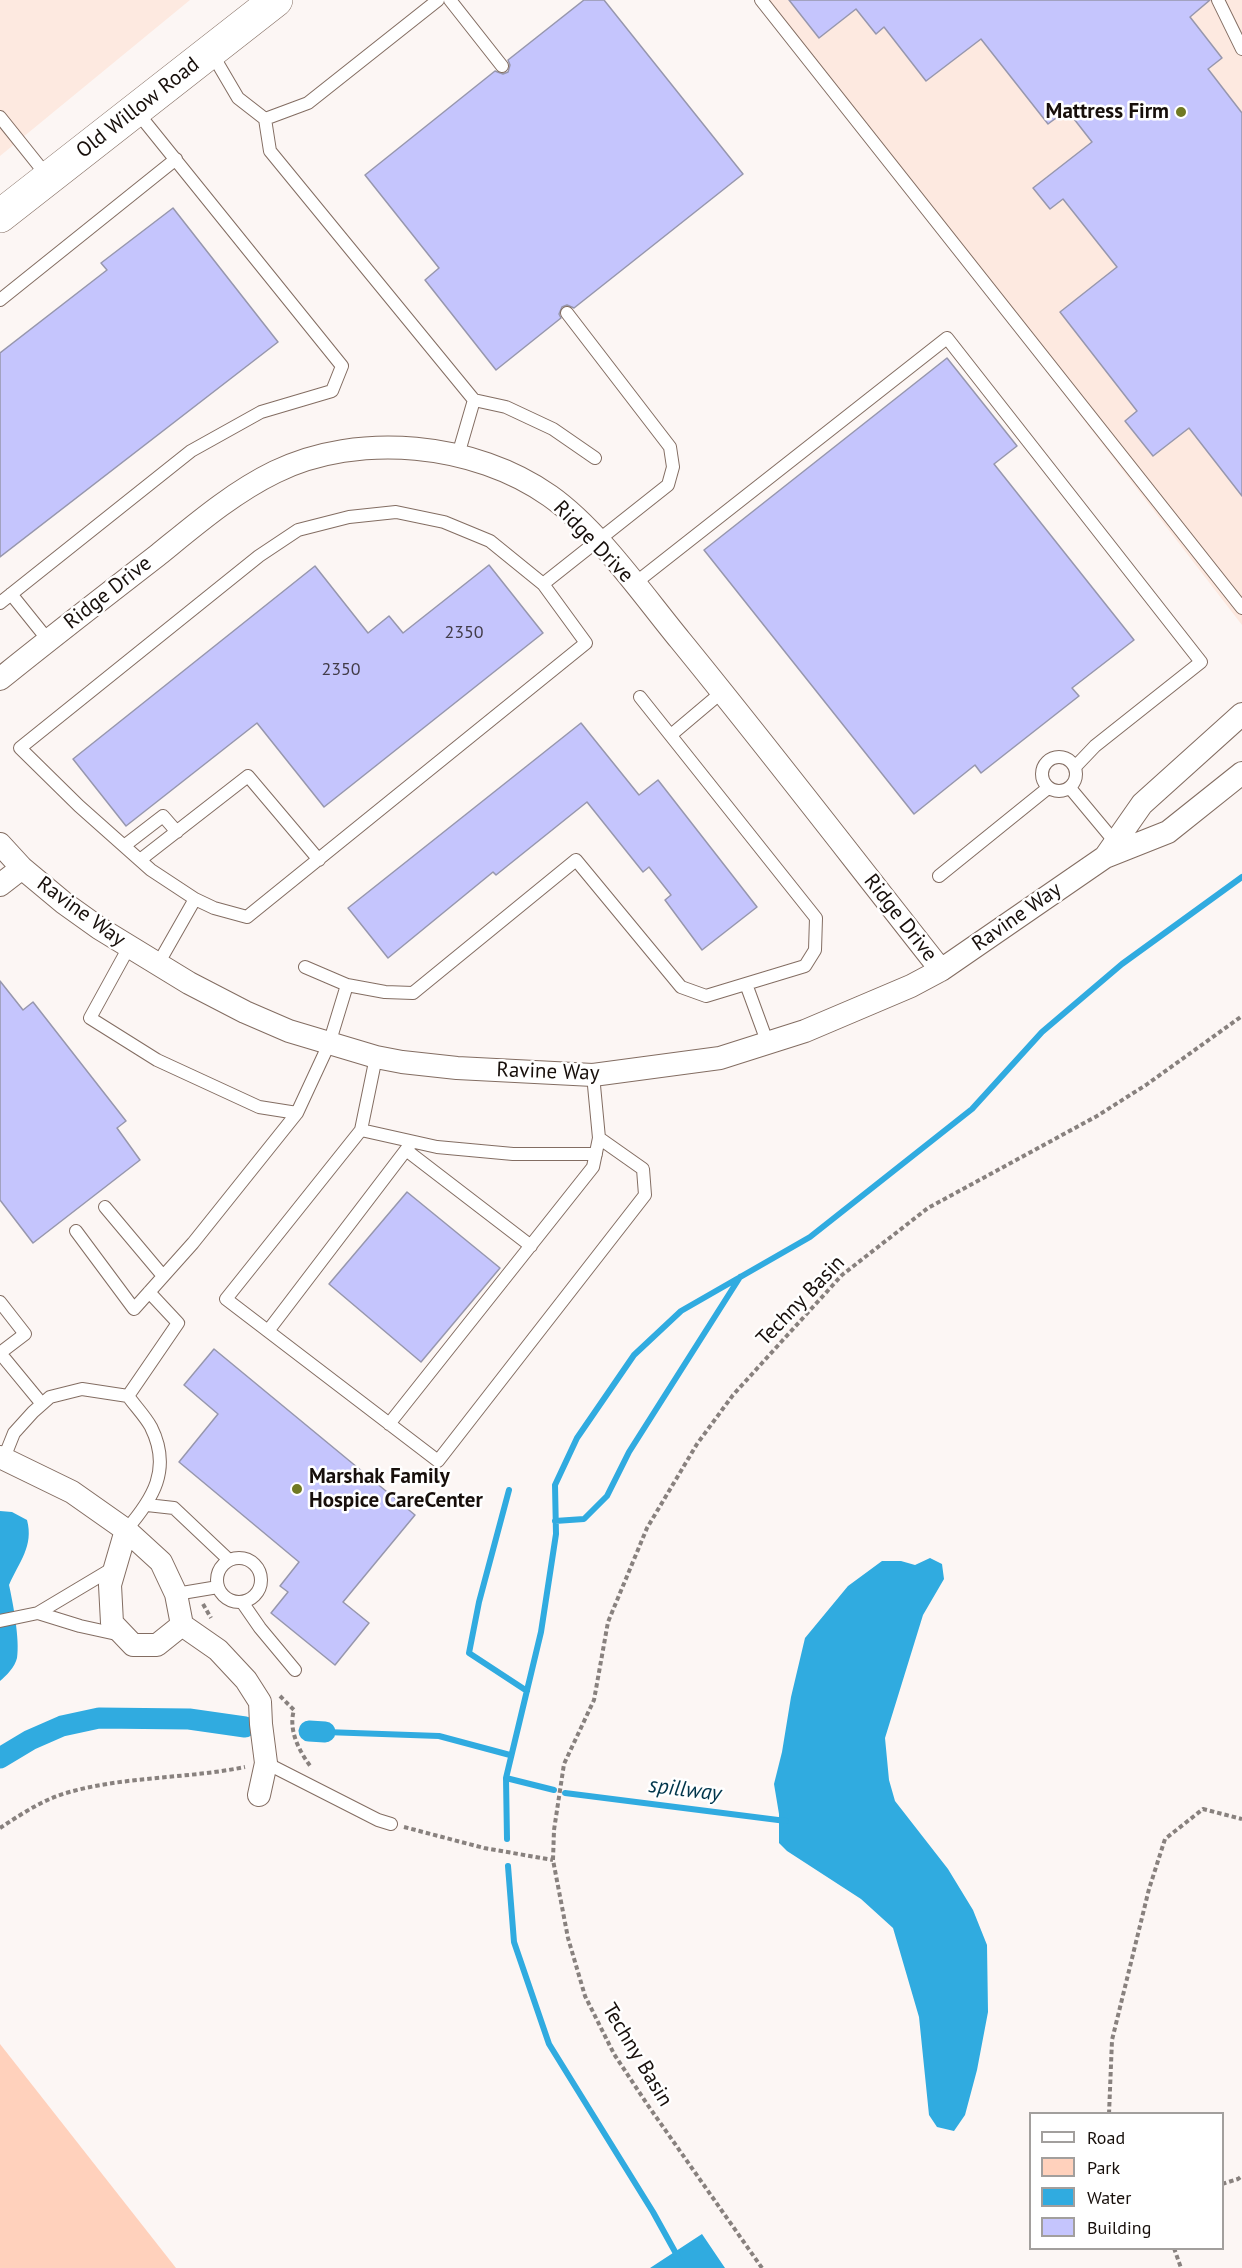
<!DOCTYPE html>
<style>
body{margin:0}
#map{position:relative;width:1242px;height:2268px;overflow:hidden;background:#fcf6f4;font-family:"PT Sans",sans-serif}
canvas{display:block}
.legend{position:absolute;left:1029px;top:2112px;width:195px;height:138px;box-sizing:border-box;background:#fff;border:2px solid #a29f9d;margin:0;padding:8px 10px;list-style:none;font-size:18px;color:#170f0b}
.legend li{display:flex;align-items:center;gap:12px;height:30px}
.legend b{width:30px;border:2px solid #a29f9d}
</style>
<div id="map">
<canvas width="1242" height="2268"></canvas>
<ul class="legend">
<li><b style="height:8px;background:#fff"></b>Road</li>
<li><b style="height:16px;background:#ffd1bc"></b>Park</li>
<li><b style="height:16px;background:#30abe0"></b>Water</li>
<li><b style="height:16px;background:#c5c5fd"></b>Building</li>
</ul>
</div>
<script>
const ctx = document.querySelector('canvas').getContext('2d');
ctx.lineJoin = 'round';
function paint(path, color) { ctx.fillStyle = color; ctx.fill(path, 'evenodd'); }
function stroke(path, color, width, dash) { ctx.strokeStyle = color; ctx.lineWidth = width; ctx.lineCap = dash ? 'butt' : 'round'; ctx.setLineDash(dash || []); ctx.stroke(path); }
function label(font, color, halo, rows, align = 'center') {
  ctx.font = font + ' "PT Sans",sans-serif'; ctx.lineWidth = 5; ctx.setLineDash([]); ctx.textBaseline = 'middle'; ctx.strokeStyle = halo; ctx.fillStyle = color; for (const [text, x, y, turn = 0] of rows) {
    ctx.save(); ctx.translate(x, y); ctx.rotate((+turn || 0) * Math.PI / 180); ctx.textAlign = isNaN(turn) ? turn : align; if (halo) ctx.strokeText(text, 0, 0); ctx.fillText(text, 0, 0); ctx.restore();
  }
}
const built = new Path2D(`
 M0,0H190L0,156Z
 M760,0H1242V625Z`);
const green = new Path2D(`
 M0,2044L176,2268H0Z`);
const water = new Path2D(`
 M0,1511L12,1512L27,1520C34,1546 19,1562 9,1585C13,1603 20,1640 17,1658C15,1667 6,1676 0,1681Z
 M930,1558L942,1564L944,1579L923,1615L885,1738L889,1780L895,1801L948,1869L973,1910L987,1945L988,2012L977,2070L965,2115L954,2131L937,2127L929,2115L919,2017L893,1928L861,1899L787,1851L779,1843V1814L774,1784L782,1752L791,1697L805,1638L848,1586L882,1561H901L915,1565Z
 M702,2234L725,2268H650Z`);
const stream = new Path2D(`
 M509,1490L479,1602L469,1653L527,1691
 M555,1521L584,1519L607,1496L629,1452L740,1277
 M325,1732L439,1736L510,1755
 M506,1778L554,1790
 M565,1793L786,1821
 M507,1839L506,1778L541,1632L556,1534L555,1485L577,1438L634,1355L681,1311L810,1237L972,1109L1042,1032L1122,964L1242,877
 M508,1866L514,1942L549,2044L653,2212L684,2268`);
const canal = new Path2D(`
 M309,1731L325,1732
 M0,1758L30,1740L62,1726L99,1718L189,1719L245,1727`);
const building = new Path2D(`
 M584,0H604L743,174L574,308L567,305L562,307L559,314L561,318L496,370L425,280L439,268L365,175L495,71L503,74L508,72L510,65L508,60Z
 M789,0H1210L1190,17L1222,58L1208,69L1242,113V496L1189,428L1153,456L1125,421L1137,411L1060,312L1117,267L1063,199L1050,209L1033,188L1092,142L1067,110L1048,124L981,39L926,81L884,27L876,34L856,9L819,38Z
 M173,208L278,342L0,557V353L107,270L101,263Z
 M947,358L1017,446L994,464L1134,640L1072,688L1079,696L981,773L975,765L914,814L704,550Z
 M489,565L543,633L324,807L257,723L126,826L73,759L315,566L368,633L389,616L403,633Z
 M581,723L639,795L658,780L757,907L702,950L665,900L671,895L649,867L643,872L587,802L496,875L493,872L388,958L348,908Z
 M0,981L23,1010L33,1002L126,1121L117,1128L140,1160L33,1243L0,1200Z
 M407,1192L500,1268L421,1362L329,1284Z
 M214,1349L415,1515L343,1602L369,1623L335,1665L271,1613L288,1592L280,1586L299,1562L179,1462L218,1414L184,1385Z`);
const path = new Path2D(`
 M203,1604L211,1618
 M280,1696L294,1710C288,1730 299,1751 311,1767
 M404,1827L484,1848L553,1860
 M0,1828C20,1815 42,1800 66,1793C124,1776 186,1779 245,1767
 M1109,2114L1112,2040L1149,1889L1165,1839L1203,1809L1242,1819
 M1222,2184L1238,2179L1242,2176
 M1174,2248L1181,2268
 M762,2268L647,2104L614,2054L585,1996L568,1938L553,1860L554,1830L564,1764L594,1700L608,1622L647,1528L697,1444L733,1395L842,1275L928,1208L1097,1116L1146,1085L1242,1016`);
const lane = new Path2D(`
 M450,0L502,66
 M761,0L1242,608
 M1218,0L1242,49
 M211,52L238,98L265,119L308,103L438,0
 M0,117L48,177
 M265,119L270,151L474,400L458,455
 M0,300L176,159
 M474,400L506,407L553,429L595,458
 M634,584L947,338L1201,662L1095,746L1075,767
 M11,594L48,640
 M0,603L191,451L261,412L332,391L342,366L137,112
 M671,735L722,692
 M1042 774a17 17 0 1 1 34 0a17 17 0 1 1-34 0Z
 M1070,788L1115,842
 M124,846L163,816L177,832
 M140,860L248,776L319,860
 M939,876L1048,788
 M195,899L151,870L79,806L20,748L259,556L298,530L349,517L396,512L444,522L490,541L543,584
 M129,947L90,1018L157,1060L259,1107L297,1113
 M158,964L195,899L214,908L247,917L586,643L543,584L668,485L673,467L670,447L567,313
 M746,984L768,1044
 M347,985L385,992L413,993L576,860L681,987L706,996L805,966L815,950L816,918L640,697
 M376,1057L361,1130L437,1147L513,1154H596
 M361,1130L226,1299L438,1461L645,1195L643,1169L599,1138
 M406,1150L531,1246
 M105,1207L163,1276
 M76,1231L134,1309L193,1243L297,1113L329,1044L347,985L305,967
 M0,1302L25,1334L0,1353L42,1404
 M268,1331L412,1142
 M128,1396L178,1323L149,1292
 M389,1424L593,1167L599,1138L593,1075
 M4,1458L14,1433L33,1412L50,1397L82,1389L128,1396C135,1406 145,1416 151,1427C172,1469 153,1499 126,1530
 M147,1505L174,1508L229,1560
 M217 1580a22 22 0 1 1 44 0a22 22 0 1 1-44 0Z
 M115,1567L38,1613L80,1626L121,1635
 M176,1594L218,1587
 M242,1602L260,1628L295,1670
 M0,1621L38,1613
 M266,1763L378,1820L391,1824`);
const street = new Path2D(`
 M0,679C52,637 105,596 158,555C195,525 232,493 275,472C359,431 475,443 550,496C598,530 643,595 680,640C769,749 854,860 941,970
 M0,844L22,868L64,903L99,928L189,983L245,1012L289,1031L376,1057L402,1062L457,1068L593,1075L720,1058L805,1031L911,986L941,970L1105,857L1168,832L1242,773
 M1105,857L1142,804L1242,714
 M0,885L22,868
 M0,1457L72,1492L126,1530L110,1585L112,1623L133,1645H157L182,1625L176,1594L161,1562L126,1530
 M182,1625L218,1650L246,1680L260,1702L261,1724L266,1763L259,1795`);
const secondary = new Path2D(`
 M0,216L276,0`);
const markers = [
 [1181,112,6,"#707923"],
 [297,1489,6,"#707923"]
];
const numberNames = [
 ["2350",464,633],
 ["2350",341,670]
];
const streetNames = [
 ["Old Willow Road",138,108,-38],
 ["Ridge Drive",593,542,46],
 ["Ridge Drive",108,593,-38],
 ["Ravine Way",81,912,36],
 ["Ravine Way",1017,917,-35],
 ["Ridge Drive",900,918,52],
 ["Ravine Way",548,1072,2],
 ["Techny Basin",801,1301,-46],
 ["Techny Basin",637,2055,59]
];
const poiNames = [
 ["Mattress Firm",1169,112],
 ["Marshak Family",309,1477,"left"],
 ["Hospice CareCenter",309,1501,"left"]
];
const waterNames = [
 ["spillway",685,1790,7]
];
paint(built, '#fde9e0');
paint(green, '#ffd1bc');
paint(water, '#30abe0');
stroke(stream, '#30abe0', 6);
stroke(canal, '#30abe0', 21);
paint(building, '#c5c5fd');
stroke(building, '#9797ad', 1.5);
stroke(lane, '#836d62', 14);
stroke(street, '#836d62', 24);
stroke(secondary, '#836d62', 34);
stroke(path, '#88817e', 4, [4.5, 3]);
stroke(lane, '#fff', 12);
stroke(street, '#fff', 22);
stroke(secondary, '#fff', 33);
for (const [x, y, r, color] of markers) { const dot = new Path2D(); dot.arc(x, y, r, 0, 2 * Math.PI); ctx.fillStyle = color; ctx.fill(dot); stroke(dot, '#fff', 2); }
label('18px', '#423c48', null, numberNames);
label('21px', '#170f0b', '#fff', streetNames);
label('bold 21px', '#170f0b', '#fff', poiNames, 'right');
label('italic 22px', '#01364c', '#fff', waterNames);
</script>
